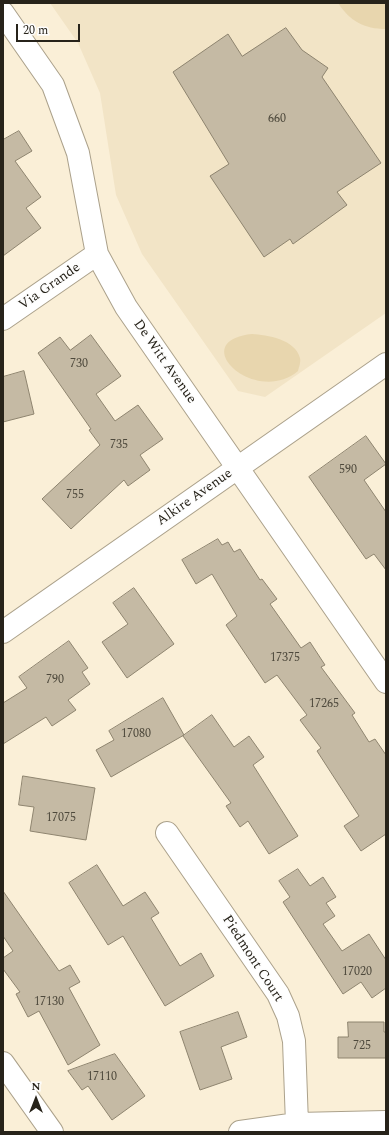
<!DOCTYPE html>
<style>
body{margin:0}
#map{position:relative;width:389px;height:1135px;overflow:hidden;background:#faefd7;font-family:Spectral,serif}
canvas{display:block}
.frame{position:absolute;inset:0;border:4px solid #27231a;pointer-events:none}
.north{position:absolute;left:16px;top:1079px;width:40px;height:40px;-webkit-text-stroke:3px #fdfdfd;paint-order:stroke;rotate:0deg;font-size:11px;font-weight:700;line-height:16px;text-align:center;color:#27231a}
.north::after{content:'';display:block;margin:auto;width:14px;height:18px;background:#27231a;clip-path:polygon(50% 0,100% 100%,50% 72%,0 100%)}
.scale{position:absolute;left:16px;top:24px;width:64px;height:18px;box-sizing:border-box;border:2px solid #27231a;border-top:0;padding-left:5px;font-size:12px;line-height:14px;white-space:nowrap;color:#27231a;-webkit-text-stroke:3px #fdfdfd;paint-order:stroke}
</style>
<div id="map">
<canvas width="389" height="1135"></canvas>
<div class="frame"></div>
<div class="north">N</div>
<div class="scale">20 m</div>
</div>
<script>
const ctx = document.querySelector('canvas').getContext('2d');
ctx.lineJoin = 'round';
function paint(path, color) { ctx.fillStyle = color; ctx.fill(path, 'evenodd'); }
function stroke(path, color, width, dash) { ctx.strokeStyle = color; ctx.lineWidth = width; ctx.lineCap = dash ? 'butt' : 'round'; ctx.setLineDash(dash || []); ctx.stroke(path); }
function label(font, color, halo, rows, align = 'center') {
  ctx.font = font + ' Spectral,serif'; ctx.lineWidth = 3; ctx.setLineDash([]); ctx.textBaseline = 'middle'; ctx.strokeStyle = halo; ctx.fillStyle = color; for (const [text, x, y, turn = 0] of rows) {
    ctx.save(); ctx.translate(x, y); ctx.rotate((+turn || 0) * Math.PI / 180); ctx.textAlign = isNaN(turn) ? turn : align; if (halo) ctx.strokeText(text, 0, 0); ctx.fillText(text, 0, 0); ctx.restore();
  }
}
const built = new Path2D(`
 M50,3H386V313L265,397L238,391L142,254L116,195L100,93L78,43Z`);
const green = new Path2D(`
 M338,3H386V29C364,29 350,21 338,3Z
 M252,334C267,335 295,339 300,358C301,362 299,367 298,371C255,407 185,341 252,334Z`);
const building = new Path2D(`
 M286,28L302,50L328,68L322,77L381,163L337,192L347,205L293,244L290,239L264,257L210,176L229,164L173,72L228,34L242,56Z
 M19,131L32,151L15,161L41,197L26,208L41,228L3,256V140Z
 M91,335L121,376L96,394L115,421L138,405L163,439L140,455L150,470L128,486L124,480L71,529L42,499L100,445L89,430L91,429L38,353L60,337L70,350Z
 M24,371L34,414L3,422V377Z
 M366,436L386,464L364,480L386,512V570L374,554L366,559L309,477Z
 M218,539L222,545L228,542L234,552L240,549L260,580L262,579L277,599L270,604L301,648L310,642L325,665L321,667L355,713L352,715L369,742L375,739L386,755V834L361,851L344,826L359,816L317,751L321,748L300,720L307,715L277,675L265,683L226,625L237,616L212,574L196,584L182,560Z
 M134,588L174,644L127,678L102,642L128,624L113,603Z
 M69,641L88,668L82,672L90,684L68,700L76,710L52,726L46,717L3,744V703L27,688L19,677Z
 M163,698L184,735L111,777L96,750L114,740L109,731Z
 M212,715L234,747L249,736L264,757L253,765L298,836L269,854L248,821L240,827L226,806L231,803L183,736Z
 M23,776L95,788L86,840L30,831L34,807L19,805Z
 M97,865L123,906L145,892L159,913L151,918L180,966L201,953L214,976L165,1006L123,936L108,945L69,883Z
 M298,869L310,886L323,877L336,897L326,903L335,916L323,924L342,951L369,934L386,960V988L372,998L361,982L343,994L283,902L290,897L279,881Z
 M3,891L59,971L70,965L80,982L69,988L100,1045L68,1065L39,1011L28,1017L16,994L20,992L3,969V958L13,951L3,936Z
 M238,1012L247,1037L221,1047L232,1079L200,1090L180,1032Z
 M348,1022H384V1032H386V1058H338V1037H348Z
 M115,1054L145,1096L112,1120L88,1086L82,1090L68,1071Z`);
const minor = new Path2D(`
 M3,13L53,85L78,153L97,254L126,307L386,682
 M3,319L97,254
 M3,632L386,364
 M167,833L278,994L288,1016L294,1041L297,1124
 M3,1063L52,1132
 M240,1132L297,1124L386,1122`);
const numberNames = [
 ["660",277,120],
 ["730",79,365],
 ["735",119,446],
 ["590",348,471],
 ["755",75,496],
 ["17375",285,659],
 ["790",55,681],
 ["17265",324,705],
 ["17080",136,735],
 ["17075",61,819],
 ["17020",357,973],
 ["17130",49,1003],
 ["725",362,1047],
 ["17110",102,1078]
];
const streetNames = [
 ["Via Grande",50,287,-35],
 ["De Witt Avenue",164,362,55],
 ["Alkire Avenue",195,498,-35],
 ["Piedmont Court",252,959,57]
];
paint(built, '#f2e4c6');
paint(green, '#e8d6ae');
paint(building, '#c5baa4');
stroke(building, '#8e846f', 1);
stroke(minor, '#aba18b', 24);
stroke(minor, '#fff', 22);
label('12px', '#4e493c', null, numberNames);
label('14px', '#27231a', '#fdfdfd', streetNames);
</script>
